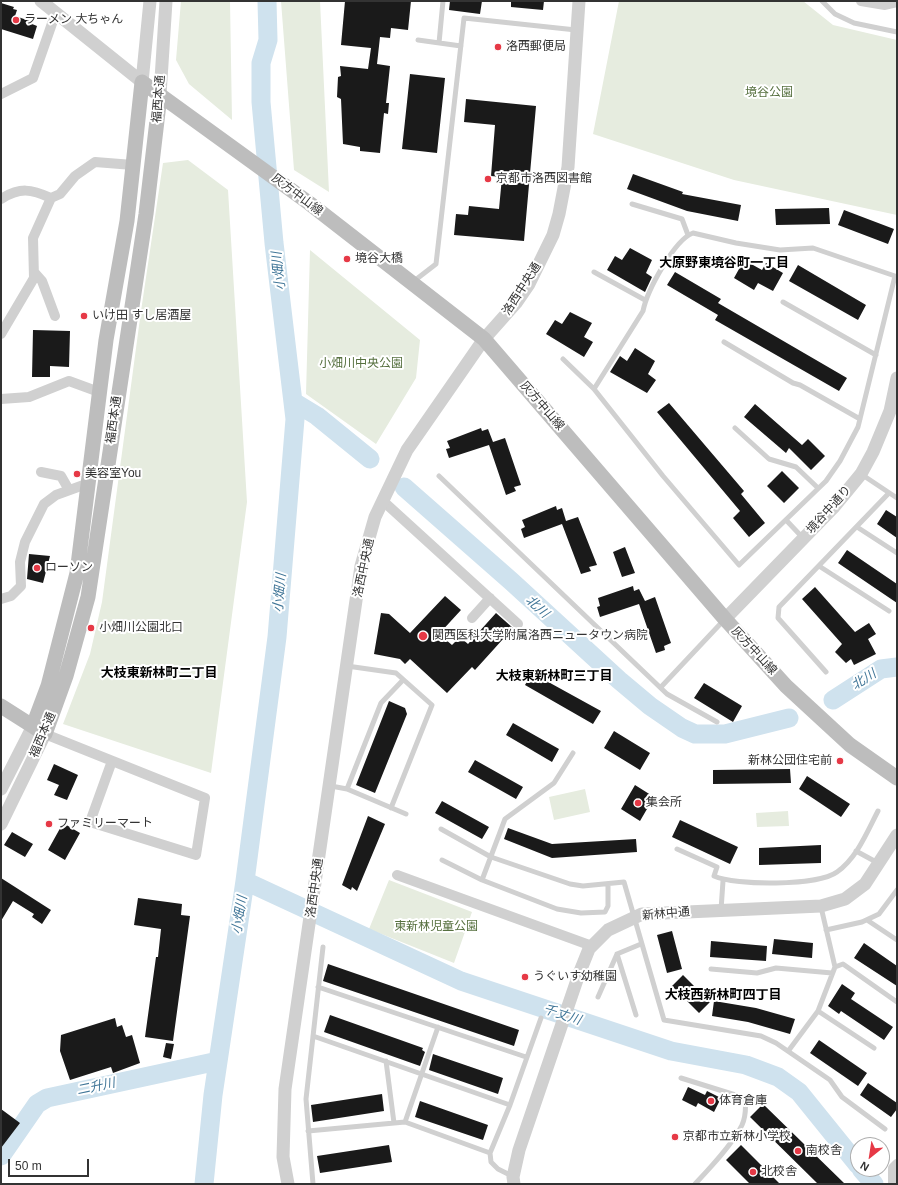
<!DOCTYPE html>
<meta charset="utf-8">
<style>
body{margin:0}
#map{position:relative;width:898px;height:1185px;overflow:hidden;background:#fff;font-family:Arial,sans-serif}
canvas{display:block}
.frame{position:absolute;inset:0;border:2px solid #333;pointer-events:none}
.north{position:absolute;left:850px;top:1137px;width:40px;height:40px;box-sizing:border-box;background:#fff;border:1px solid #adadad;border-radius:50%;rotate:210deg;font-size:11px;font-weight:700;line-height:16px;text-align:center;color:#333}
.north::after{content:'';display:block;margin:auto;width:14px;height:18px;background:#e63946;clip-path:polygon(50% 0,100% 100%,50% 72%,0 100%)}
.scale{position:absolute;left:8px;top:1159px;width:81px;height:18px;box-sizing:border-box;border:2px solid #333;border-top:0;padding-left:5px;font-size:12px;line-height:14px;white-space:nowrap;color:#333;-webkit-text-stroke:3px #fff;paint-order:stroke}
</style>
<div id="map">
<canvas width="898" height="1185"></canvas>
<div class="frame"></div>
<div class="north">N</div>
<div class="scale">50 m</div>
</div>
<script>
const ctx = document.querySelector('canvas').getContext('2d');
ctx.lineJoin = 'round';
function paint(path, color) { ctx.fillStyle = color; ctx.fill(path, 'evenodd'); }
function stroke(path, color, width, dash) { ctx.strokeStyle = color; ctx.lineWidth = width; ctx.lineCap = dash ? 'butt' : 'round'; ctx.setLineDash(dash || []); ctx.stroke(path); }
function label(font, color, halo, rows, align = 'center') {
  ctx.font = font + ' Arial,"Noto Sans JP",sans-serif'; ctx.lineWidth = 4; ctx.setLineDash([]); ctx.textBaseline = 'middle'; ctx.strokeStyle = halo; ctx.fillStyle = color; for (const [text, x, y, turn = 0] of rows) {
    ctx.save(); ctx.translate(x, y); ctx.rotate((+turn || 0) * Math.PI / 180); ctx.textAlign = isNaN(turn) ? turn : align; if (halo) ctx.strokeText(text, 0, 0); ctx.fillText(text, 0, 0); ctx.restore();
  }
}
const green = new Path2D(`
 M181,1H230L232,120L189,84L176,60Z
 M281,1H320L329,192L294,170Z
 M619,1H803L833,25L897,40V215L734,180L593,134Z
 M188,160L228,190L247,502L211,773L63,724L90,654L102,602L141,311L163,163Z
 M310,250L420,340L416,378L376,444L306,394Z
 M585,789L590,812L554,820L549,797Z
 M788,811L789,826L757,827L756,813Z
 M389,880L472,912L454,963L369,929Z`);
const river = new Path2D(`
 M294,402L317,416L370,459
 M404,487L511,581L619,680L650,706L682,728L695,734H725L789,718
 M833,700L881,669L897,667
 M245,881L461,981L671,1051L746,1065L778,1077L799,1092L858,1165
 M1,1156L37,1104L47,1098L218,1061
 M861,1169L874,1184
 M204,1184L213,1095L245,881L277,637L295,419L274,243L261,102V63L268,40L267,1`);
const building = new Path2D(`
 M345,1H411L408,30L391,28L390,38L380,37L377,64L390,66L386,103H389L388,114L384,113L380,153L360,151V147L343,144L341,99L337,97L338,77L341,76L340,66L368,69L371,48L341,45Z
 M450,1H482L480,14L449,10Z
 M511,1H544L543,10L511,7Z
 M1,3L14,7L13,9L17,10L15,16L33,22L32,24L37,26L33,39L1,29Z
 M410,74L445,78L437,153L402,149Z
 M466,99L536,106L524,241L454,235L456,214L468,215L469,206L499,209L502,177L491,176L495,125L464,122Z
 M633,174L683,192L682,194L741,205L738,221L687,211L627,189Z
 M829,208L830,224L776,225L775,209Z
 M844,210L894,229L888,244L838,225Z
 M630,248L652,260L646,273L652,277L645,292L607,270L615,256L622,260Z
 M744,260L762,270L766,263L783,273L773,291L758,283L754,290L734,278Z
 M798,265L866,305L858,320L789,281Z
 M675,272L721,299L718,303L847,378L839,391L715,320L718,315L667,285Z
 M570,312L592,323L584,337L593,342L584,357L546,334L555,320L562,324Z
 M33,330L70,331L69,367L50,366V377H32Z
 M635,348L655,361L648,374L656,380L647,393L610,372L620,356L627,361Z
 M669,403L744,491L741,494L765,523L749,537L733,518L740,511L657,412Z
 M755,404L802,445L808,439L825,456L811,470L789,448L786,453L744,417Z
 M481,428L482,431L488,429L493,442L505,438L521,485L514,487L516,491L506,495L489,445L449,458L446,449L450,448L447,441Z
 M782,471L799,488L784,503L767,486Z
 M556,506L557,510L562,508L566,521L578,517L597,565L589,567L591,571L581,574L562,524L524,538L521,529L525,527L522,520Z
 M886,510L897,517V538L877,524Z
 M625,547L635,573L622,577L613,552Z
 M847,550L897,584V603L838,563Z
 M29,554L50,556L43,583L27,579Z
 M633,586L634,591L639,589L645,601L655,597L671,643L664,646L665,650L656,653L639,604L600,617L597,607L600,606L598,598Z
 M815,587L855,632L869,623L876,634L868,639L876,654L854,665L851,659L846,663L835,652L842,644L802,599Z
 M445,596L461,610L439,634L452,645L460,637L468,644L496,613L513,628L475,670L472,667L447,693L410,659L405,664L400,659L374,654L381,613L389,614L410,633Z
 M532,673L601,711L593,724L525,685Z
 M704,683L742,706L733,722L694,698Z
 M389,701L405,708L407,714L375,793L356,785Z
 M513,723L559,749L552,762L506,735Z
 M614,731L650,753L640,770L604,748Z
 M475,760L523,787L516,799L468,772Z
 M54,764L78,775L67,800L54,795L59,785L47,780Z
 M790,769L791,783L713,784V770Z
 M807,776L850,804L841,817L799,789Z
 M635,785L654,797L640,821L621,809Z
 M442,801L489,827L482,839L435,813Z
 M368,816L385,824L357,891L352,887L351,890L342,885Z
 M680,820L738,847L730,864L672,837Z
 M63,823L80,833L65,860L48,850Z
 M508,828L552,844L636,839L637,852L552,858L504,839Z
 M12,832L33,844L25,857L4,845Z
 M821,845V863L759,865V848Z
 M1,878L51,910L42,924L32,917L34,914L13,901L1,921Z
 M138,898L182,904L181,915L190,916L173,1041L145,1037L156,957H158L161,929L134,925Z
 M672,931L682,969L667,973L657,935Z
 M774,939L813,943L812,958L772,954Z
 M711,941L767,946L766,961L710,957Z
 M864,943L897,966V986L854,958Z
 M328,964L519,1030L514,1046L323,981Z
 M683,975L710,1002L699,1013L672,986Z
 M842,984L855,993L851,999L893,1027L884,1040L841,1011L839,1014L828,1006Z
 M714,1001L756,1008L795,1019L790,1034L748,1022L712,1016Z
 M330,1015L423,1048L422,1050L425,1052L420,1066L324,1032Z
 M115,1018L117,1027L122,1025L126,1037L132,1035L140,1063L113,1073L111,1067L70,1080L60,1051L61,1035Z
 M819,1040L867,1073L858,1086L810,1053Z
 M166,1043L174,1044L171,1059L163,1057Z
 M433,1054L503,1078L498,1094L429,1070Z
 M868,1083L897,1103V1109L891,1117L860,1095Z
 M688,1087L705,1095L707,1091L721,1098L714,1112L698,1103L696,1107L682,1100Z
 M382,1094L384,1111L313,1122L311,1105Z
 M420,1101L488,1125L483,1140L415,1117Z
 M763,1104L845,1184H818L750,1117Z
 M1,1109L20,1123L1,1148Z
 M389,1145L392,1162L320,1173L317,1156Z
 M741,1145L780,1184H750L726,1160Z`);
const service = new Path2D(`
 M822,1L835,14L854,23L897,32
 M418,40L461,46
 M439,43L443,1
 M632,204L682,219L688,235
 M594,272L645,300
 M414,281L436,264L464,18L576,30
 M783,302L876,355
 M724,342L793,383L800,385L860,419
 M563,359L594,389L663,476L739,565L826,481L840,461L858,427L895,276L813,248L780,250L736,243L693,233C674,240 647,291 643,311L594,389
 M735,428L769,459L796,467L818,488
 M861,474L897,498
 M439,476L667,694L717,722
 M786,520L803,538
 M857,527L897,553
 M819,566L889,611
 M347,666L396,673L432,705L391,808
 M826,672L778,618L779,607L889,493
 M661,687L724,620
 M331,786L347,789L406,814
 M347,789L381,703L403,680
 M441,829L491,857L570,884L583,886L624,882L664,1020L761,1036L776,1043L830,1080L842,1097L885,1129
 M677,849L717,867L714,876C735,886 818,886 837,872C857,858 867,832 878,811
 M856,851L878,863
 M442,860L482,880L557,909L581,913L605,912L608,906V885
 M482,880L505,819L554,783L573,753
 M721,910L723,881
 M867,920L897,940
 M826,930L862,922L879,914L897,890
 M617,954L636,1015
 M835,967L843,964L897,1002
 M711,969L757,973L776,968L832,973
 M318,987L526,1057
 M598,997L617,954L641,944
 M818,1011L874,1048
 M313,1036L510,1105
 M789,1050L818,1011L835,967L821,907
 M386,1061L394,1123
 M681,1078L745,1098C746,1107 746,1116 742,1125C733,1144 709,1169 695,1184
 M405,1122L438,1027
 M308,1131L405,1122L490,1153
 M512,1176L498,1169L491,1162L490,1153L510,1105L541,1018
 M313,1184L306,1099L323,947`);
const minor = new Path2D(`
 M861,1L885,5L897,2
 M1,94L33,78L56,12
 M1,199C20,187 31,189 51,198
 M34,272L42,281L55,316
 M1,334L34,278L33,238L51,198L60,194L75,176L95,162L133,165
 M1,399L29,397L69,381L99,392
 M41,472L61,476L69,490
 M383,501L518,624
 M1,599L11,596L21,586L20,562L25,542L44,504L56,495L89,483
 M472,618L490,598
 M45,734L205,798L196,855L90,822L112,761
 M397,875L592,946
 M893,1184V1168L897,1164`);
const tertiary = new Path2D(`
 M41,1L142,82L150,1
 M160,95L166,1
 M725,619L833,508L861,474L873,452L890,411L897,378
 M1,789L33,726
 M1,824L45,734
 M288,1184L283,1157L285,1089L361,566L375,517L407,450L484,339L516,303L529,284L553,235L559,214L568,167L579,1
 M514,1184L513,1177L519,1150L579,974L589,949L608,930L642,914L821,906L845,899L865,884L897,835`);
const secondary = new Path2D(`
 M1,706L45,734L66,676L88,597L146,214L160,95
 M33,726L48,686L77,573L106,340L127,221L142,82L309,203L484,339L725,619L786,686L850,745L897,778`);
const markers = [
 [16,20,4,"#e63946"],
 [498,47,4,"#e63946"],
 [488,179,4,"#e63946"],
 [347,259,4,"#e63946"],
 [84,316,4,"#e63946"],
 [77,474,4,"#e63946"],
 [37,568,4,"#e63946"],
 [91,628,4,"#e63946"],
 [423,636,5,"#e63946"],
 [840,761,4,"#e63946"],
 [638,803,4,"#e63946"],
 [49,824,4,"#e63946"],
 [525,977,4,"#e63946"],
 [711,1101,4,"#e63946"],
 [675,1137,4,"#e63946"],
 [798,1151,4,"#e63946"],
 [753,1172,4,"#e63946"]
];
const poiNames = [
 ["ラーメン 大ちゃん",24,20],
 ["洛西郵便局",506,47],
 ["京都市洛西図書館",496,179],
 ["境谷大橋",355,259],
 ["いけ田 すし居酒屋",92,316],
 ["美容室You",85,474],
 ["ローソン",45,568],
 ["小畑川公園北口",99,628],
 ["関西医科大学附属洛西ニュータウン病院",432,636],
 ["新林公団住宅前",832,761,"right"],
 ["集会所",646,803],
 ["ファミリーマート",57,824],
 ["うぐいす幼稚園",533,977],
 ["体育倉庫",719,1101],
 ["京都市立新林小学校",683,1137],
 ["南校舎",806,1151],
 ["北校舎",761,1172]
];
const parkNames = [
 ["境谷公園",769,93],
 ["小畑川中央公園",361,364],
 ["東新林児童公園",436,927]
];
const streetNames = [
 ["福西本通",159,99,-85],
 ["灰方中山線",297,195,37],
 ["洛西中央通",522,289,-57],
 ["灰方中山線",542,406,49],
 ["福西本通",114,420,-82],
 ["境谷中通り",829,510,-48],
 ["洛西中央通",364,568,-78],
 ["灰方中山線",754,651,47],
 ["福西本通",43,735,-67],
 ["洛西中央通",315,888,-82],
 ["新林中通",666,914,-5]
];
const neighbourhoodNames = [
 ["大原野東境谷町一丁目",724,263],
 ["大枝東新林町二丁目",159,673],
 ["大枝東新林町三丁目",554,676],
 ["大枝西新林町四丁目",723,995]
];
const waterNames = [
 ["小畑川",279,271,-96],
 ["小畑川",280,593,-85],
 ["北川",537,607,42],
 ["北川",864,680,-33],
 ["小畑川",240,915,-81],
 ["千丈川",562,1015,18],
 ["二升川",96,1087,-12]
];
paint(green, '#e6ecdf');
stroke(river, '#cfe2ee', 19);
paint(building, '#1a1a1a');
stroke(service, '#d0d0d0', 5);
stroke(minor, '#d0d0d0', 10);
stroke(tertiary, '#d0d0d0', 13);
stroke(secondary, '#bdbdbd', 15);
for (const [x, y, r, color] of markers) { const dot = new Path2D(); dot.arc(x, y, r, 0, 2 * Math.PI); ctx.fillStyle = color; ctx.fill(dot); stroke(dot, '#fff', 1.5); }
label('12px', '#333', '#fff', poiNames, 'left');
label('12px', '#56703f', '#fff', parkNames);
label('12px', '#333', '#fff', streetNames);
label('bold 13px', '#000', '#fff', neighbourhoodNames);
label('italic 13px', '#3f7597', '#fff', waterNames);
</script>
